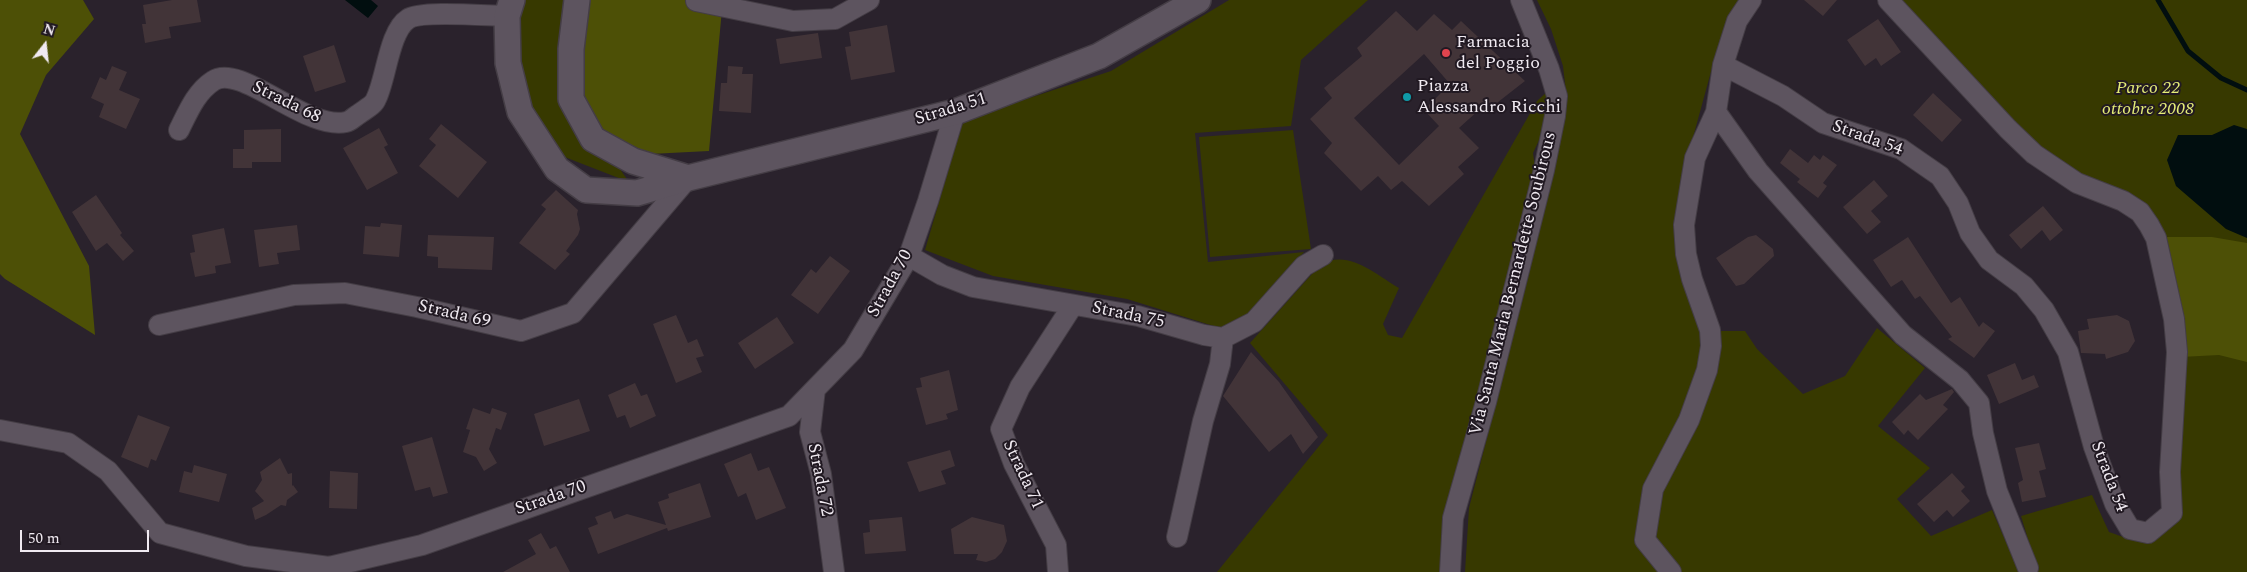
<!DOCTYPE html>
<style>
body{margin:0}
#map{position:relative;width:2247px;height:572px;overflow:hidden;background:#2a222c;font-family:Spectral,serif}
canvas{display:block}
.north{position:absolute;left:20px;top:20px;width:50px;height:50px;-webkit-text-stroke:4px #211922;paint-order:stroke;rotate:16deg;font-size:14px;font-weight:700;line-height:20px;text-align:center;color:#f0eaf1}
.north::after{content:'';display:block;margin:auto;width:18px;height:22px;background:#f0eaf1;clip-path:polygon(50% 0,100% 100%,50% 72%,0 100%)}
.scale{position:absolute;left:20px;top:530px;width:129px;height:22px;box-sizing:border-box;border:2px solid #f0eaf1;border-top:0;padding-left:6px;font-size:15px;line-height:18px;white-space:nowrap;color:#f0eaf1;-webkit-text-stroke:4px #211922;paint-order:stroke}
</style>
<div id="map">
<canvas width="2247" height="572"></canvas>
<div class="north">N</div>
<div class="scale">50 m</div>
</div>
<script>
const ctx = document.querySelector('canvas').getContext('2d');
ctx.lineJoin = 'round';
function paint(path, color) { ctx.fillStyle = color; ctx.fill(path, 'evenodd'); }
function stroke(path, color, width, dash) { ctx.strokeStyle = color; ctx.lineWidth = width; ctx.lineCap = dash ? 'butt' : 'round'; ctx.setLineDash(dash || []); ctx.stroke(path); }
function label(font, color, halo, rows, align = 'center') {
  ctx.font = font + ' Spectral,serif'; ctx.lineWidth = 4; ctx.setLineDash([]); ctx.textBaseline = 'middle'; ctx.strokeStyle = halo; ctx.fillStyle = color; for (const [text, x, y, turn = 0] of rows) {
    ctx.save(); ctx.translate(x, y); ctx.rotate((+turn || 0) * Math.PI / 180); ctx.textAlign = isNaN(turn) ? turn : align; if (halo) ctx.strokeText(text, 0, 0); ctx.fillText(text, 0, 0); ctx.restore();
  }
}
const green = new Path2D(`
 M513,0H576L571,99L629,182L544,149L507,47Z
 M1229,0H1368L1301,60L1291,126L1195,133L1208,262L1304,252L1250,313L1220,328L1127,299L993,276L925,250L963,120L1111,71Z
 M1537,0H1743L1738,6L1712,68L1689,152L1680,198L1704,331H1745L1757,349L1803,394L1845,376L1877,328L1925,368L1878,426L1930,468L1897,499L1931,536L1992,510L2019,572H1465L1469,508L1529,274L1563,129L1567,100L1563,66L1551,29Z
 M1896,0H2247V572H2038L2021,516L2092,495L2109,532C2145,545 2147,544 2174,517L2162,237L2038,147Z
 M1550,89L1541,136L1533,153L1535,167L1472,419L1449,494L1443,572H1217L1328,435L1250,343L1320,265C1348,248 1375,274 1399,288L1383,324L1388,335L1402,338L1537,101Z
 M1293,130L1311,249L1210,257L1199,137Z`);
const forest = new Path2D(`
 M0,0H83L94,19L46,75L20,134L89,266L95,335L5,279L0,274Z
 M568,0H705L722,9L709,151L650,154L584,122Z
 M2162,237H2212L2247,243V362L2219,355L2181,357Z`);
const water = new Path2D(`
 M345,0H371L378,6L368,18Z
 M2234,125L2247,129V238L2226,229L2176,186L2167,160L2178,135H2212Z`);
const stream = new Path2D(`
 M2158,0L2188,51L2221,78L2247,90`);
const building = new Path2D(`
 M172,0H197L201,22L169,27L171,38L145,43L142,24H146L143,5Z
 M1804,0H1837L1823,16Z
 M1396,11L1417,31L1434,14L1452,30L1461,21L1525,81L1484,113L1480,109L1459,128L1479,148L1458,167L1464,174L1429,206L1402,181L1391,190L1378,176L1361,191L1324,153L1332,143L1310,119L1332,98L1324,88L1362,56L1357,48ZM1424,54L1450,84L1424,110L1439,126L1399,165L1354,118Z
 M1878,19L1901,52L1881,66L1876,58L1865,66L1847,40Z
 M887,25L895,72L851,80L845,47L851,46L849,32Z
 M818,33L822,58L780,64L776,39Z
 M334,45L346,82L315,92L303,56Z
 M112,66L127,72L119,90L140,99L126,129L99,117L104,104L91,98L100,77L106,80Z
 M728,66L743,67L742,74H753L751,113L719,111L721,83H727Z
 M1933,93L1962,120L1942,142L1913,115Z
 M441,124L487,162L458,198L419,166L436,145L429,139Z
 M379,128L388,145L384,147L398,173L367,190L343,148Z
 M281,129V162H252V168H233V149H244V130Z
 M1790,149L1808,163L1814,155L1820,160L1823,155L1837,165L1823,183L1827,186L1818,198L1797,182L1800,179L1780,163Z
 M1874,180L1888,196L1871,211L1881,222L1867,234L1843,207Z
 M556,190L578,210L577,214L580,229L578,235L566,251L570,254L555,270L519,243L546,209L541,205Z
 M96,195L122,233L120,235L134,251L123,261L107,243L96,251L72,212Z
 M2043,206L2063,230L2050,241L2042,230L2021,249L2009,235Z
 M381,223L402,225L399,257L363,254L365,226L380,227Z
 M297,225L300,250L277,253L279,264L259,267L254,230Z
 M224,228L231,263L215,266L216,273L195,277L190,253L195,252L192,235Z
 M428,235L494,237L492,270L438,268V257L427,256Z
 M1756,235L1773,249L1774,256L1744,284L1736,286L1716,258L1748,237Z
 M1908,237L1951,303L1960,297L1979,327L1983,322L1995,331L1974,358L1948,339L1952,337L1920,296L1915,299L1902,280L1891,287L1873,260Z
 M830,256L850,271L818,314L791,295L811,269L816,273Z
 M676,315L688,343L697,339L704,356L696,358L702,372L676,383L653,324Z
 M2117,315L2129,321L2135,341L2128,352L2106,359L2105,354L2081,353L2078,331L2089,329L2087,319Z
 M777,317L794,343L755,369L738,343Z
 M1251,352L1279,382L1318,437L1303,454L1291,434L1269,452L1223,396Z
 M2015,363L2022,380L2034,375L2039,387L1999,404L1987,375Z
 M949,370L958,410L946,414L948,419L926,425L916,388L922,387L920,378Z
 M635,383L641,396L647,394L656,416L630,428L625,415L617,418L608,395Z
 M1952,389L1954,392L1943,405L1948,409L1918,440L1908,430L1904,435L1892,422L1920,394L1926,400Z
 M579,399L590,431L544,446L534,414Z
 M473,408L490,414L492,408L507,413L501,430L496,428L489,449L497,463L484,471L476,457L463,452L470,430L466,429Z
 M138,415L170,427L156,461L151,459L148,468L121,457Z
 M432,437L448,493L433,497L430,487L415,491L402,446Z
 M2039,443L2046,469L2039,471L2046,497L2022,502L2018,483L2023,480L2015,448Z
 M950,450L955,466L941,471L946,484L919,492L907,462Z
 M751,453L758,471L769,467L786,508L756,520L746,493L738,497L724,464Z
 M280,458L288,474L292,473V486L293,485L298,492L287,500L286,506L281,505L266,515L255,520L252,508L264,501L255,491L262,480L260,472Z
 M194,465L227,474L219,502L179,492L184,471L192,473Z
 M330,471L358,473L357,509L329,508Z
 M1952,473L1965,487L1961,491L1970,501L1953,517L1947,510L1934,522L1917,504Z
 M700,483L711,517L668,531L667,528L598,554L588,528L598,524L595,517L611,511L614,519L627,514L666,525L658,502L669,498L668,494Z
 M902,517L906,551L865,554L863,533L870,532L869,520Z
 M972,517L1004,525L1007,541L1002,552L995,559L986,562L976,560L978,554H954L951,529Z
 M541,533L550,549L556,546L570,572H503L536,554L528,540Z`);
const minor = new Path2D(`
 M696,1L793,21L835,19L869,0
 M1723,65L1783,96L1823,123L1901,149L1940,176L1958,203L1970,233L1989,260L2024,286L2044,310L2068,352L2094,447L2115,504L2130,529L2148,533L2172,513L2170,472L2177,352L2174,319L2156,238L2149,225L2140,212L2123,201L2077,183L2034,154L2008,129L1888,0
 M1716,112L1758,171L1903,335L1960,380L1979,403L1983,433L1997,491L2028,568
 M179,130C188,112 196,92 213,81C240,62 306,131 346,122C351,121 355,116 359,114C364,110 374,105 376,99C386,80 389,31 408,19C421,10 488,16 507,16
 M909,256L942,275L973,287L1138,316L1204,335L1223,338L1254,322L1304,266L1323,255
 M159,325L294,295L345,293L417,307L521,331L573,313L688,178
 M815,389L810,432L821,474L834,572
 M0,430L68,443L108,471L160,533L246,556L329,567L422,545L789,416L853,350L909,256L928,201L955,112
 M1177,537L1203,421L1220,364L1223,338
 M1058,572L1056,545L1014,464L1001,429L1020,387L1073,305
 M1450,572L1453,518L1486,402L1544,170L1555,116L1557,96L1549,69L1521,0
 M1671,572L1645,540L1653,489L1689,420L1707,370L1711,346L1710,330L1692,279L1686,254L1684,225L1695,158L1716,112L1723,65L1737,21L1751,0`);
const tertiary = new Path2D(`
 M512,0L507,16L508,63L520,112L557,169L586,190L637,193L688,178L955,112L1099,56L1198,0
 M577,0L571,49V99L593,139L633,161L688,178`);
const markers = [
 [1446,53,5,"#e0444e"],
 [1407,97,5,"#0f9aa8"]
];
const poiNames = [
 ["Farmacia",1456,43],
 ["del Poggio",1456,64],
 ["Piazza",1417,87],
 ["Alessandro Ricchi",1417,108]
];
const parkNames = [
 ["Parco 22",2148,89],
 ["ottobre 2008",2148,110]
];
const streetNames = [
 ["Strada 68",286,103,26],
 ["Strada 51",951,110,-17],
 ["Strada 54",1867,139,20],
 ["Strada 70",891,284,-61],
 ["Via Santa Maria Bernardette Soubirous",1514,284,-76],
 ["Strada 69",454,315,13],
 ["Strada 75",1128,316,12],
 ["Strada 71",1022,475,65],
 ["Strada 54",2108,477,69],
 ["Strada 72",819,480,79],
 ["Strada 70",551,499,-19]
];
paint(green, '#373900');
paint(forest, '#4d5006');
paint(water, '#010e0f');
stroke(stream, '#010e0f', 5);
paint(building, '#423438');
stroke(minor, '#443d45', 22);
stroke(tertiary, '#443d45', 28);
stroke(minor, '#5d545f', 20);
stroke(tertiary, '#5d545f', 25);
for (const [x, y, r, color] of markers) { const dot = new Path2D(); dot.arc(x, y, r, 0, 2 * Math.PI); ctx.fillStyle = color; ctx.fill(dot); stroke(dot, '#211922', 2); }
label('18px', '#f0eaf1', '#211922', poiNames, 'left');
label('italic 18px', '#e5ed78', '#211922', parkNames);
label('18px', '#f0eaf1', '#211922', streetNames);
</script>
